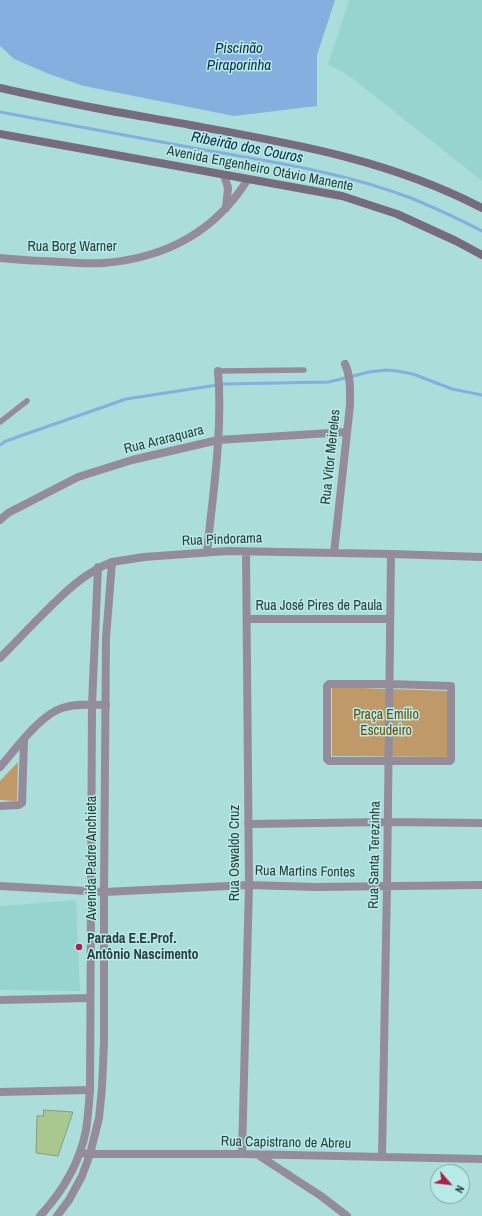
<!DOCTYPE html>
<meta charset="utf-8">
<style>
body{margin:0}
#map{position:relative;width:482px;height:1216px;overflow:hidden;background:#abdeda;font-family:"Archivo Narrow",sans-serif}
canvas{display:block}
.north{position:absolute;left:430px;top:1164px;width:40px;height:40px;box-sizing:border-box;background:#b8ebe7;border:1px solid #7fa6a3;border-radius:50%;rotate:118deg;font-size:11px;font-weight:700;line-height:16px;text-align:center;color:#2a3e3d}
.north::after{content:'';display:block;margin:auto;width:14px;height:18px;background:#b11f48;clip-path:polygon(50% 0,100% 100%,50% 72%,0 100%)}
</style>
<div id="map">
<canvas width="482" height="1216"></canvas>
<div class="north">N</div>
</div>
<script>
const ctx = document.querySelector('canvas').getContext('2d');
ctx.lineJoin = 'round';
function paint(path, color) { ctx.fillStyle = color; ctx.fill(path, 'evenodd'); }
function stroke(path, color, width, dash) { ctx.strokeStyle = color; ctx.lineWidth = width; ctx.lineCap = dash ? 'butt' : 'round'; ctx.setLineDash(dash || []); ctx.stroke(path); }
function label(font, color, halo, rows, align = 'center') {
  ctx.font = font + ' "Archivo Narrow",sans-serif'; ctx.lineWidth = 3; ctx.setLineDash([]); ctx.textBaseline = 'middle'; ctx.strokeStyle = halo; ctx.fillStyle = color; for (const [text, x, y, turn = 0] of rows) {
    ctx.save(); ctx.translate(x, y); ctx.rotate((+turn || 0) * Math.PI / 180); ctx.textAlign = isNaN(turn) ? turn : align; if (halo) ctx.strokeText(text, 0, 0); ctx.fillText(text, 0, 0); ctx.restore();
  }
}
const built = new Path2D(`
 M349,0H482V181L362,86L343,72L328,65Z
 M76,900L80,991L0,990V906Z`);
const green = new Path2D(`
 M332,687L448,691L449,757L332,756Z
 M18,762L17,801L0,800V781Z`);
const water = new Path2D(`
 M0,0H335L317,55V106L234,116L84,86L49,74L14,59L0,46Z`);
const stream = new Path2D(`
 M0,112C68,125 137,137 205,150C274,162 345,173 411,198C435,208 459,219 482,231
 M0,445L6,441L126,399L224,384L329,382L369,372L386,370L397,371L413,374L452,389L482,395`);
const building = new Path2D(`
 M44,1110L73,1112L58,1156L36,1153L37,1116H43Z`);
const service = new Path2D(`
 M218,371L304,370
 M0,422L27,401`);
const minor = new Path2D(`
 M224,175L228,188L226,208
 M0,258C20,260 41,261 61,262C75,263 89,264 104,263C165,258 215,232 248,179
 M0,520L8,513L78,477L132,460L218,440L346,432
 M207,552C213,492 223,431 218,371
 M334,553L350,405C350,391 351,377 345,364
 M112,562L144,557L228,551L391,554L482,557
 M247,619H390
 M329,684H390L451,686V760L450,761H329L327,759V686Z
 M0,767C16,749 40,715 62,708C76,703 92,705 106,705
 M0,806L19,805L22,803L24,740
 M248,824L388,822L482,823
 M0,886L104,892L249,885L315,887L482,885
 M0,1000L90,998
 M0,1092L90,1090
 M80,1153L90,1154H242L482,1159
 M242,1154L249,885L246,552
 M258,1155L321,1196L347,1216
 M382,1157L387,885L391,554`);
const tertiary = new Path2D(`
 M0,658C14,644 27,630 41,616C62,595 83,573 112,562L106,638L104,892V1042L102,1088L99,1118L90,1154L82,1176L69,1200L57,1216
 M40,1216C62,1192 80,1162 86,1130C88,1117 89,1103 90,1090L92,705L98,567`);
const secondary = new Path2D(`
 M0,88C31,95 63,102 95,108C126,114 158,119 190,125C290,143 391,160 482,208
 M0,134L342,196L397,214L456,241L482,255`);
const markers = [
 [79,947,4,"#b11f48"]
];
const streetNames = [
 ["Avenida Engenheiro Otávio Manente",260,169,11],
 ["Rua Borg Warner",72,247],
 ["Rua Araraquara",164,440,-14],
 ["Rua Vitor Meireles",331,457,-84],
 ["Rua Pindorama",222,540,-2],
 ["Rua José Pires de Paula",319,606],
 ["Rua Oswaldo Cruz",235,853,-90],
 ["Rua Santa Terezinha",375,855,-89],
 ["Avenida Padre Anchieta",92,858,-90],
 ["Rua Martins Fontes",305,872,1],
 ["Rua Capistrano de Abreu",286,1143,1]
];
const parkNames = [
 ["Praça Emílio",386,715],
 ["Escudeiro",386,731]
];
const poiNames = [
 ["Parada E.E.Prof.",87,939],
 ["Antônio Nascimento",87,955]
];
const waterNames = [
 ["Piscinão",239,49],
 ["Piraporinha",239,66],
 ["Ribeirão dos Couros",247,148,11]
];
paint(built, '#97d4d0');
paint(green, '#c09969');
paint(water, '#84afdf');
stroke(stream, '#84afdf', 3);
paint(building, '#a9c890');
stroke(building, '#899b7a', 1);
stroke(service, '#958c9b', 5.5);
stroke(minor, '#958c9b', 8);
stroke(tertiary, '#958c9b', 8);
stroke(secondary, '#776b80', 8);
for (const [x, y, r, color] of markers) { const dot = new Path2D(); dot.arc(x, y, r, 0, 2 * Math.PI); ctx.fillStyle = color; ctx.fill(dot); stroke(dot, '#b8ebe7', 1.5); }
label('14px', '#2a3e3d', '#b8ebe7', streetNames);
label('14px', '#704705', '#b8ebe7', parkNames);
label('bold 14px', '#2a3e3d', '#b8ebe7', poiNames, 'left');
label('italic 15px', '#0b2b4a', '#b8ebe7', waterNames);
</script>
